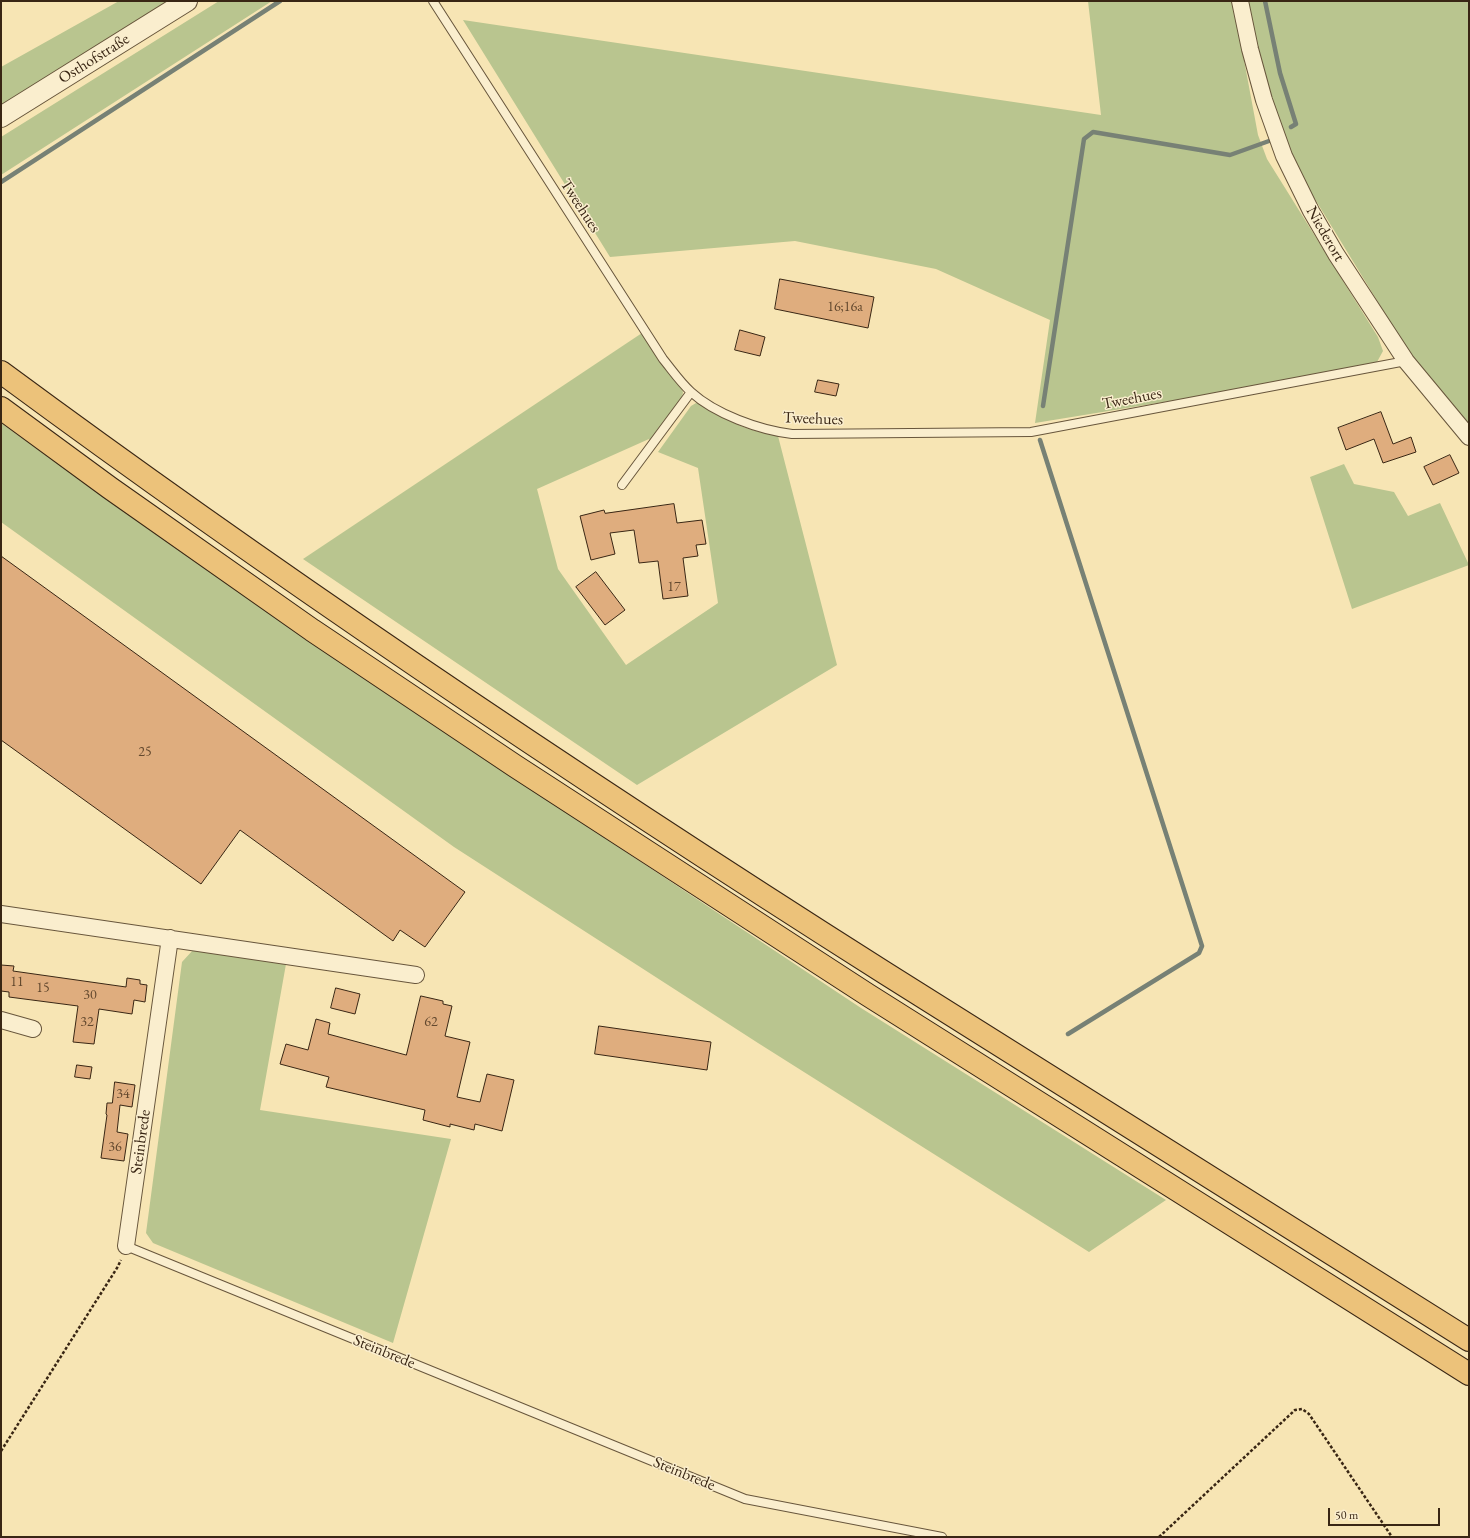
<!DOCTYPE html>
<meta charset="utf-8">
<style>
body{margin:0}
#map{position:relative;width:1470px;height:1538px;overflow:hidden;background:#f7e5b4;font-family:"EB Garamond",serif}
canvas{display:block}
.frame{position:absolute;inset:0;border:2px solid #392614;pointer-events:none}
.scale{position:absolute;left:1328px;top:1508px;width:112px;height:18px;box-sizing:border-box;border:2px solid #392614;border-top:0;padding-left:5px;font-size:12px;line-height:14px;white-space:nowrap;color:#392614;-webkit-text-stroke:3px #faeece;paint-order:stroke}
</style>
<div id="map">
<canvas width="1470" height="1538"></canvas>
<div class="frame"></div>
<div class="scale">50 m</div>
</div>
<script>
const ctx = document.querySelector('canvas').getContext('2d');
ctx.lineJoin = 'round';
function paint(path, color) { ctx.fillStyle = color; ctx.fill(path, 'evenodd'); }
function stroke(path, color, width, dash) { ctx.strokeStyle = color; ctx.lineWidth = width; ctx.lineCap = dash ? 'butt' : 'round'; ctx.setLineDash(dash || []); ctx.stroke(path); }
function label(font, color, halo, rows, align = 'center') {
  ctx.font = font + ' "EB Garamond",serif'; ctx.lineWidth = 3; ctx.setLineDash([]); ctx.textBaseline = 'middle'; ctx.strokeStyle = halo; ctx.fillStyle = color; for (const [text, x, y, turn = 0] of rows) {
    ctx.save(); ctx.translate(x, y); ctx.rotate((+turn || 0) * Math.PI / 180); ctx.textAlign = isNaN(turn) ? turn : align; if (halo) ctx.strokeText(text, 0, 0); ctx.fillText(text, 0, 0); ctx.restore();
  }
}
const green = new Path2D(`
 M119,1H169L1,105V67Z
 M219,1H272L1,175V137Z
 M1088,1H1233L1258,135L1267,159L1378,337L1383,351L1377,362L1366,369L1035,423L1050,320L936,269L795,241L610,257L463,20L1101,115Z
 M1248,1H1469V431L1428,384L1288,155L1265,91Z
 M642,333L664,366L681,387L683,392L682,398L653,444L649,439L537,489L558,569L626,665L718,603L698,468L658,452L691,406L696,403C710,405 720,417 732,422C746,429 762,433 778,436L837,665L637,785L303,559Z
 M1,423L105,498L307,638L510,775L861,1008L1166,1200L1089,1252L758,1043L454,847L1,522Z
 M1344,464L1354,484L1394,492L1408,516L1440,503L1469,565L1352,609L1310,477Z
 M193,950L286,964L260,1110L451,1139L393,1343L153,1243L146,1233L182,962Z`);
const stream = new Path2D(`
 M1265,1L1280,73L1296,124L1291,127
 M1,182L280,1
 M1043,406L1084,139L1093,132L1230,155L1269,141
 M1040,440L1202,946L1199,953L1068,1034`);
const building = new Path2D(`
 M780,279L874,297L868,328L775,309Z
 M740,330L765,337L760,356L735,350Z
 M818,380L839,384L836,396L815,392Z
 M1381,412L1393,444L1411,437L1416,452L1383,463L1374,439L1346,450L1338,428Z
 M1450,455L1459,473L1433,485L1424,467Z
 M674,504L677,523L702,520L706,544L696,545L698,556L683,558L688,596L663,599L658,561L639,563L634,530L610,533L615,554L591,560L580,516L604,510L605,513Z
 M1,556L465,892L425,947L400,930L393,941L240,830L201,884L1,740Z
 M596,572L625,610L605,625L576,587Z
 M1,965L14,966L13,971L126,987L127,978L140,980V984L147,985L145,1002L134,1000L132,1014L99,1009L94,1044L73,1042L78,1006L9,997V992L1,991Z
 M336,988L360,994L355,1014L331,1008Z
 M421,996L443,1001V1004L452,1006L445,1036L470,1042L457,1097L480,1102L487,1074L514,1080L502,1131L475,1124L474,1130L450,1124V1127L423,1120L425,1110L326,1087L329,1077L280,1064L286,1044L308,1050L316,1019L330,1023L328,1034L406,1055Z
 M599,1026L711,1042L707,1070L595,1054Z
 M77,1065L92,1067L90,1079L75,1077Z
 M115,1082L135,1085L132,1107L120,1105L117,1132L128,1134L124,1161L101,1158L107,1115L106,1114L107,1103H112Z`);
const path = new Path2D(`
 M1,1451L117,1268L121,1260
 M1159,1537L1295,1410L1302,1409L1309,1414L1392,1537`);
const service = new Path2D(`
 M433,1L663,359C672,370 680,382 691,392C715,414 759,430 792,434L1031,432L1406,361
 M622,485L691,392
 M126,1246L745,1499L942,1537`);
const minor = new Path2D(`
 M1240,1L1250,49L1264,100L1284,156L1311,211L1336,254L1406,361L1469,437
 M1,914L416,975
 M1,1020L33,1029
 M126,1246L170,938`);
const tertiary = new Path2D(`
 M1,117L187,1`);
const motorway = new Path2D(`
 M1,372C288,584 584,782 885,973C1079,1096 1275,1217 1469,1340
 M1,408L110,488L312,630L515,766L868,995L1469,1374`);
const numberNames = [
 ["16;16a",845,307],
 ["17",674,587],
 ["25",145,752],
 ["11",17,982],
 ["15",43,988],
 ["30",90,995],
 ["32",87,1022],
 ["62",431,1022],
 ["34",123,1094],
 ["36",115,1147]
];
const streetNames = [
 ["Osthofstraße",94,59,-32],
 ["Tweehues",580,206,57],
 ["Niederort",1325,234,60],
 ["Tweehues",1132,399,-11],
 ["Tweehues",813,419,2],
 ["Steinbrede",141,1142,-82],
 ["Steinbrede",384,1352,22],
 ["Steinbrede",684,1474,22]
];
paint(green, '#b9c58f');
stroke(stream, '#778175', 4.5);
paint(building, '#dfad7e');
stroke(building, '#392614', 1);
stroke(service, '#68563c', 10);
stroke(minor, '#68563c', 18);
stroke(tertiary, '#68563c', 22);
stroke(motorway, '#392614', 24);
stroke(path, '#392614', 2.5, [3, 2]);
stroke(service, '#faeece', 8);
stroke(minor, '#faeece', 16);
stroke(tertiary, '#faeece', 20);
stroke(motorway, '#ecc27a', 22);
label('14px', '#62482e', null, numberNames);
label('16px', '#392614', '#faeece', streetNames);
</script>
